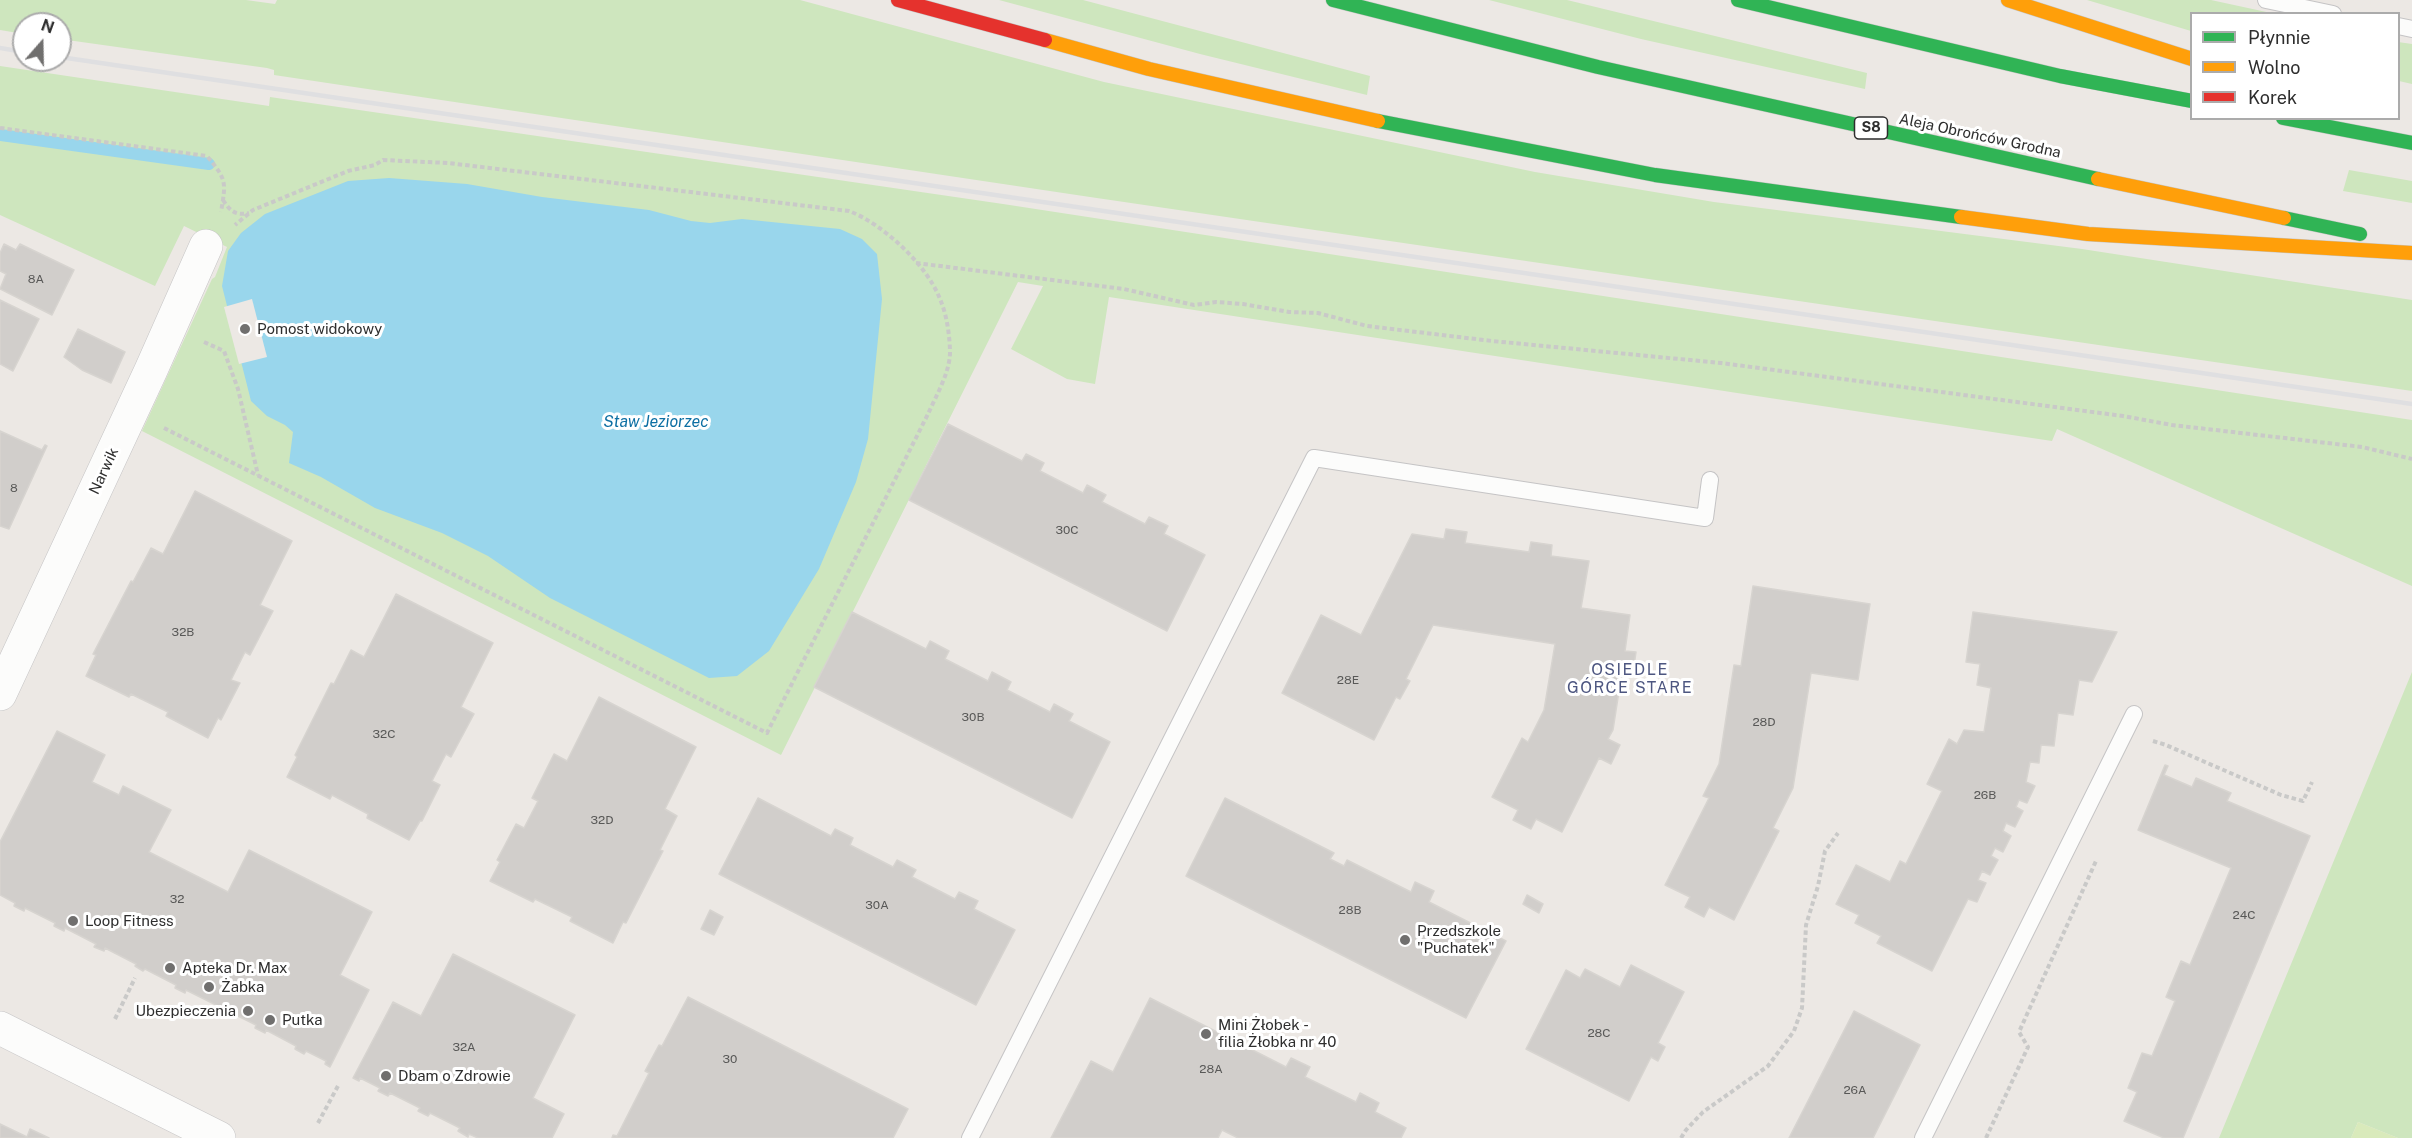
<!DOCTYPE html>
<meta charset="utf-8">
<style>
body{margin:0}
#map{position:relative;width:2412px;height:1138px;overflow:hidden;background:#ece8e4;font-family:"Public Sans",sans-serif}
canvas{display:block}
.legend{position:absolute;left:2190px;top:12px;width:210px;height:108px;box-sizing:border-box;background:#fff;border:2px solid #ababab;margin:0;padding:8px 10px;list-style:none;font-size:18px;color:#2e2e2e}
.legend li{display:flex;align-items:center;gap:12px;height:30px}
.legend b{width:30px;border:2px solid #ababab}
.north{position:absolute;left:12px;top:12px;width:60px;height:60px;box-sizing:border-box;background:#fff;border:2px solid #ababab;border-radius:50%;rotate:20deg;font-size:16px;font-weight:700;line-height:24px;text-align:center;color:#2e2e2e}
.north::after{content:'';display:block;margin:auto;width:21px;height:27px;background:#706f6e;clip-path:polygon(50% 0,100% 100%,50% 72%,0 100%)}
</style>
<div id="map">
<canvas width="2412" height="1138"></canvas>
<ul class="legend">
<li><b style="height:8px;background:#30b455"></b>Płynnie</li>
<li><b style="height:8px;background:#ff9f0a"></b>Wolno</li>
<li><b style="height:8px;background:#e5322d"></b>Korek</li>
</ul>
<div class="north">N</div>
</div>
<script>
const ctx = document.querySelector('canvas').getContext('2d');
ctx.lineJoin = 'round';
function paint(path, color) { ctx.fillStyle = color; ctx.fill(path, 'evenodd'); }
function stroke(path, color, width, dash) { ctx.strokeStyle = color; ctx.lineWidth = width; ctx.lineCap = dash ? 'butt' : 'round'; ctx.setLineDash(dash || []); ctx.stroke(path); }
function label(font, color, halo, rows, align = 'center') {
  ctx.font = font + ' "Public Sans",sans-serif'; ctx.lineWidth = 6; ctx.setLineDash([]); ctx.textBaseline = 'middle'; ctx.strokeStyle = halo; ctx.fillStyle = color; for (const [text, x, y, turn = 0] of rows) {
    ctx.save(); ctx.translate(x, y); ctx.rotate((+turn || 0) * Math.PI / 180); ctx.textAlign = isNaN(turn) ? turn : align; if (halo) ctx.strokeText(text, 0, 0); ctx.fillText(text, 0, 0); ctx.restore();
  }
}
const green = new Path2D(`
 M0,0H246L275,4L277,0H800L1104,82L1535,172L1714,202L2082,249L2412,300V391L1090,197L274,75V70L267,68L60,39V24H24V34L0,30Z
 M999,0H1083L1370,76L1367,95L1200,54Z
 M1489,0H1567L1867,73L1865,89L1641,39Z
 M2087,0H2211L2271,13L2192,14L2191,31Z
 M2398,42L2412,44V84L2399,81Z
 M0,66L269,106L270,97L1003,204L2412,420V586L2057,429L2052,441L2012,435L1109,297L1095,384L1067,379L1011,349L1043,286L1018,282L781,755L142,431L212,279L215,277L227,247L184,226L155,286L0,215Z
 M2349,170L2412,181V203L2343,191Z
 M2412,672V1138H2398L2358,1122L2351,1138H2219Z`);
const pitch = new Path2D(`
 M2358,1122L2398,1138H2351Z`);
const water = new Path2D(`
 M389,178L467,184L542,197L649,210L691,221L710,223L742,219L840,229L862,239L877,254L882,299L868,439L856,482L819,569L769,651L737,676L709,678L550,598L488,556L442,533L375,508L321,477L289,463L293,432L285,425L267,416L251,401L222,286L228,251L241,233L265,214L348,181Z`);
const pier = new Path2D(`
 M252,299L267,357L239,364L224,307Z`);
const stream = new Path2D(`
 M0,135L209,164`);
const building = new Path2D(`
 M4,244L16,250L20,244L74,270L52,315L0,289L6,274L0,271V253Z
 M0,300L39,319L13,371L0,364Z
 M78,329L125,352L111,383L82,370L64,357Z
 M948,424L1022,461L1026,454L1044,463L1040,471L1083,493L1087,485L1106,495L1102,502L1145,524L1149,517L1168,526L1164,534L1205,555L1167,631L909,500Z
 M0,431L42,450L45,445L47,446L9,529L0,526Z
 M195,491L292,541L260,605L273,611L250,655L245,652L231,680L240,683L221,720L218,718L208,738L166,716L168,712L131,694L129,697L86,676L96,655L93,654L131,581L133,582L151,548L163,554Z
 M1446,529L1467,532L1465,543L1529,552L1531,542L1552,545L1551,556L1589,561L1581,608L1630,615L1625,651L1636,652L1633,673L1622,672L1613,730L1608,739L1620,745L1611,764L1599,758L1562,832L1536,819L1531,829L1513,820L1518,810L1492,797L1522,738L1528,742L1544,710L1555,644L1433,625L1406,679L1410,681L1400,699L1396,697L1374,740L1282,693L1321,615L1361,635L1412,534L1444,539Z
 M1753,586L1870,604L1858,680L1811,673L1793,788L1773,828L1779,831L1734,920L1709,907L1704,917L1685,907L1690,897L1665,885L1709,798L1703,796L1719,764L1734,665L1741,666Z
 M396,594L493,643L461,707L474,714L451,757L446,754L432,781L440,785L422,821H420L409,840L367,818L368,814L332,795L330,799L287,777L297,757L295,755L331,683L334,684L351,650L364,657Z
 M852,612L926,649L930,641L949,651L945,659L988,681L992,672L1011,682L1007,690L1050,712L1054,704L1073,714L1069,721L1110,742L1072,818L814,687Z
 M1973,612L2117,632L2092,682L2079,680L2073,715L2058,713L2054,746L2041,745L2039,763L2030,762L2026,782L2035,786L2027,803L2019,800L2016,807L2023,811L2015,827L2006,823L2003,831L2011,836L2003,852L1995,848L1991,856L1998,860L1990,875L1982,871L1978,880L1986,883L1977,902L1968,899L1932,971L1877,943L1881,936L1855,923L1859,915L1836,904L1856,865L1890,882L1900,861L1906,864L1942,791L1927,784L1949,739L1957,744L1964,730L1984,732L1991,688L1977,685L1980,664L1966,662Z
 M599,697L696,747L665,809L677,816L660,850L663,851L626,923L623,922L613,943L570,921L572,917L535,899L533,902L490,881L500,862L497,860L516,824L524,828L538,801L532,798L554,754L567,761Z
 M57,731L105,755L92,782L119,795L123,786L171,810L149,852L228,892L249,850L372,912L340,975L369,990L330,1067L325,1064L326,1061L306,1051L304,1054L295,1049L296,1046L266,1030L265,1033L255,1028L256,1025L226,1010L224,1013L215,1008L216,1005L186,990L185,993L175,988L176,985L145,969L143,971L135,966L136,964L105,948L104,951L94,947L96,944L65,928L64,931L54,926L55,923L25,908L24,911L14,906L15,903L0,895V842Z
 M2165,765L2168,766L2164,775L2192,787L2196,778L2231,793L2227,801L2310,836L2183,1138H2164L2124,1121L2137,1092L2128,1088L2142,1053L2152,1056L2175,1001L2166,997L2181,961L2190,965L2231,868L2138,830Z
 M758,798L831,836L835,829L853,838L850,845L893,867L897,860L916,870L912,877L955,899L959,892L978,901L974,909L1015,930L976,1005L719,874Z
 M1225,798L1334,853L1330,859L1344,866L1347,860L1411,892L1415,882L1434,891L1429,902L1506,941L1466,1018L1186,876Z
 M1527,895L1543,904L1539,913L1523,904Z
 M710,910L723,917L714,935L701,929Z
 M453,954L575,1015L533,1098L564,1114L552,1138H478L469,1134L468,1137L458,1131L460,1128L430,1113L428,1116L418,1111L420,1108L390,1093L388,1096L378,1091L380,1088L360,1078L359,1081L353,1078L393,1002L421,1016Z
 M1631,965L1684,992L1658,1043L1665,1047L1658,1061L1651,1057L1629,1101L1526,1049L1566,970L1580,978L1585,969L1620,987Z
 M688,997L908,1109L893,1138H612L613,1135L617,1136L649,1073L645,1071L659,1045L662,1046Z
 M1150,998L1286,1067L1291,1058L1310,1067L1305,1077L1356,1102L1360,1093L1379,1103L1375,1112L1406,1128L1401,1138H1238L1222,1130L1218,1138H1051L1091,1061L1113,1072Z
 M1854,1011L1920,1045L1873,1138H1789Z
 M0,1124L27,1137L30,1129L49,1138H0Z`);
const path = new Path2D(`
 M0,128L207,156C227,180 226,182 221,212
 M223,200C230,211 236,216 249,213
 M916,263L1124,289L1194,305L1216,302L1243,304L1289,312L1318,313L1367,326L1492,341L1721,363L2123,416L2172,425L2362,447L2412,459
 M204,342L224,351L238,389L258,475
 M164,428L767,733L928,414C936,396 949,374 950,354C950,337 947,315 940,299C927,265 883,224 849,211L448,163L383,160L375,165L348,171L253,210L235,225
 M2153,741L2166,745L2281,795L2303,801L2312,782
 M115,1019L135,978
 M318,1123L339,1084
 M1681,1138L1686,1130L1703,1112L1768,1066L1794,1031L1802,1008L1806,925L1818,886L1825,851L1838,833
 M1986,1138L2028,1047L2019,1032L2096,861`);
const lane = new Path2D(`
 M2266,0L2333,14
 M2398,26L2412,29
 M970,1138L1314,458L1705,518L1710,480
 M1923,1138L2134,714`);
const street = new Path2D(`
 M0,694L151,370L206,246
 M0,1028L219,1138`);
const fast = new Path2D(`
 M1333,0L1598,67L2098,179
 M1738,0L2060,76L2192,101
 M2283,118L2412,143
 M1378,121L1655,175L1961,217
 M2284,218L2360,234`);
const slow = new Path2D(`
 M2008,0L2192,59
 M1045,40L1149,69L1378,121
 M2098,179L2284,218
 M1961,217L2088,234L2412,253`);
const jam = new Path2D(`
 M898,0L1045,40`);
const rail = new Path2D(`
 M0,48L24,52
 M60,57L2412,404`);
const markers = [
 [245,329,6,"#706f6e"],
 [73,921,6,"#706f6e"],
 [1405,940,6,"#706f6e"],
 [170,968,6,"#706f6e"],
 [209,987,6,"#706f6e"],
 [248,1011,6,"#706f6e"],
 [270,1020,6,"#706f6e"],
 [1206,1034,6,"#706f6e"],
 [386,1076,6,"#706f6e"]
];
const numberNames = [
 ["8A",36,279],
 ["8",14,488],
 ["30C",1067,530],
 ["32B",183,632],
 ["28E",1348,680],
 ["30B",973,717],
 ["28D",1764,722],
 ["32C",384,734],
 ["26B",1985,795],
 ["32D",602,820],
 ["32",177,899],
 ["30A",877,905],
 ["28B",1350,910],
 ["24C",2244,915],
 ["28C",1599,1033],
 ["32A",464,1047],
 ["30",730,1059],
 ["28A",1211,1069],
 ["26A",1855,1090]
];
const shields = [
 [1871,128,33]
];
const shieldNames = [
 ["S8",1871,128]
];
const streetNames = [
 ["Aleja Obrońców Grodna",1980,136,12],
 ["Narwik",104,471,-65]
];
const poiNames = [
 ["Pomost widokowy",257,329],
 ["Loop Fitness",85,921],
 ["Przedszkole",1417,931],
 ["\"Puchatek\"",1417,948],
 ["Apteka Dr. Max",182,968],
 ["Żabka",221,987],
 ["Ubezpieczenia",236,1011,"right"],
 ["Putka",282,1020],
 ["Mini Żłobek -",1218,1025],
 ["filia Żłobka nr 40",1218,1042],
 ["Dbam o Zdrowie",398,1076]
];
const waterNames = [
 ["Staw Jeziorzec",656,422]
];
const neighbourhoodNames = [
 ["OSIEDLE",1630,670],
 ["GÓRCE STARE",1630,688]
];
paint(green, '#cee6be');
paint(pitch, '#d9eabb');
paint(water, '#99d6ec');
paint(pier, '#ece8e4');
stroke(stream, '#99d6ec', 12);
paint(building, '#d1cecb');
stroke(building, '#d7d4d0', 1.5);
stroke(lane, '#c5c4c5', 18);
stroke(street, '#c5c4c5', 34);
stroke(fast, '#c6c5c4', 15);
stroke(slow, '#c6c5c4', 15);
stroke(jam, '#c6c5c4', 15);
stroke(path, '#c9c9c8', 4, [4.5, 3]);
stroke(lane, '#fcfcfb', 16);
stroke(street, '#fcfcfb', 33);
stroke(fast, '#30b455', 14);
stroke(slow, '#ff9f0a', 14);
stroke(jam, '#e5322d', 14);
stroke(rail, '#dfdfe1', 4.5);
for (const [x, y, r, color] of markers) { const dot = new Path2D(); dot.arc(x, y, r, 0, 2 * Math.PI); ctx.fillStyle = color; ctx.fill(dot); stroke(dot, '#fff', 2); }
label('12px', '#585857', null, numberNames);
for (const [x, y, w] of shields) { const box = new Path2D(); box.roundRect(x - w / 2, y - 11, w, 22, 4.5); ctx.fillStyle = '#fff'; ctx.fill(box); stroke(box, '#2e2e2e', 1.5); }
label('bold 14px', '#2e2e2e', null, shieldNames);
label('15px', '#2e2e2e', '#fff', streetNames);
label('15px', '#2e2e2e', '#fff', poiNames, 'left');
label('italic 16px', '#0d6fa3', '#fff', waterNames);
ctx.letterSpacing = '1.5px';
label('16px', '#4d5680', '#fff', neighbourhoodNames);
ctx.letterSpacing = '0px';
</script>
